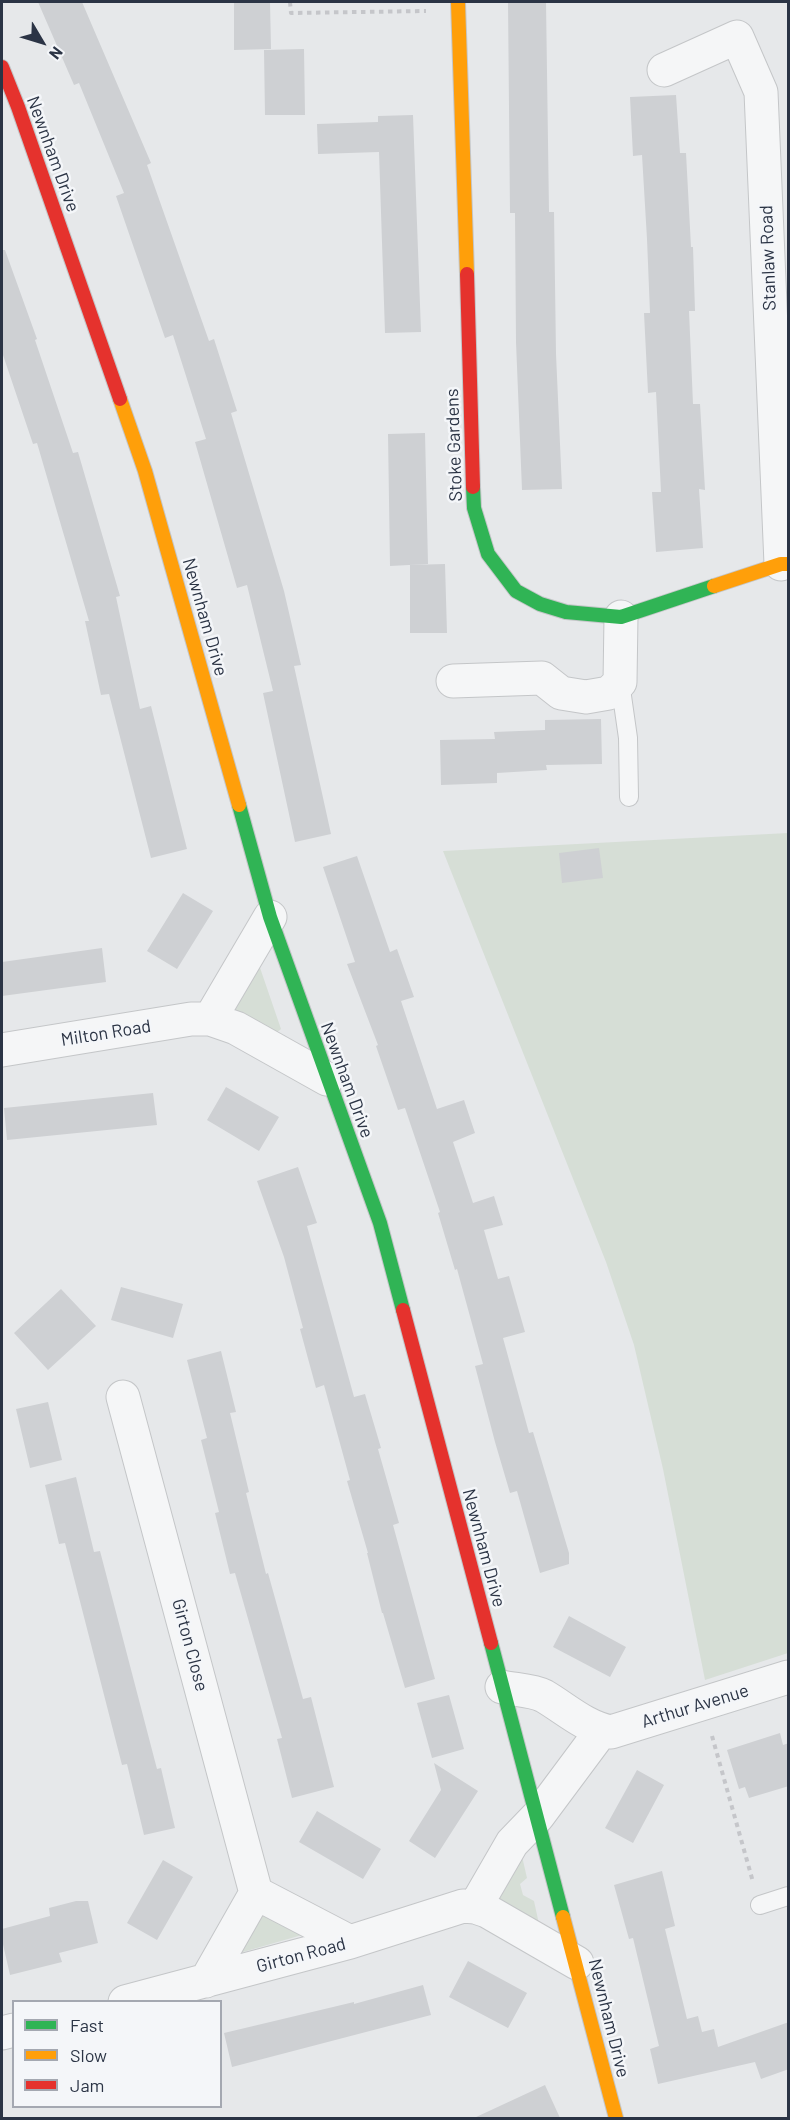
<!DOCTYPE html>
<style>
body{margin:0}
#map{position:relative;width:790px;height:2120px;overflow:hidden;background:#e6e8ea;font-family:Barlow,sans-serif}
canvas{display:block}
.frame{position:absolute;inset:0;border:3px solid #2b3445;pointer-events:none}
.legend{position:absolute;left:12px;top:2000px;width:210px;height:108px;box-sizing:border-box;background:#f4f6f9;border:2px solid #a4a8b1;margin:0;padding:8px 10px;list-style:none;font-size:18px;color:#2b3445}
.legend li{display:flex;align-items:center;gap:12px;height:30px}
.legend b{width:30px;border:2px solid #a4a8b1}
.north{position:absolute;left:12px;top:12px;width:60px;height:60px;-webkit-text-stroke:4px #f4f6f9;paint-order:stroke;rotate:128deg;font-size:16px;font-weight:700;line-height:24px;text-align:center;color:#2b3445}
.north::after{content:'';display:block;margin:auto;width:21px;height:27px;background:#2b3445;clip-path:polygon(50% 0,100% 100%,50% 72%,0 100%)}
</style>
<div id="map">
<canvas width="790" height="2120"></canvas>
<div class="frame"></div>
<ul class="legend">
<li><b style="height:8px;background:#30b455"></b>Fast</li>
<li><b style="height:8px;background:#ff9f0a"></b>Slow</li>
<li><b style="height:8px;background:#e5322d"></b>Jam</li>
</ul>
<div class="north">N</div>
</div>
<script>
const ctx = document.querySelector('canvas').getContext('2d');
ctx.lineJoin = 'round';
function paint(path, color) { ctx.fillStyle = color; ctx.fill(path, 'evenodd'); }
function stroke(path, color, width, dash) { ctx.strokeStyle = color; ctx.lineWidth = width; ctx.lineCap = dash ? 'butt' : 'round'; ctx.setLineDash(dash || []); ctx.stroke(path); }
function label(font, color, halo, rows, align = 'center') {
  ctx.font = font + ' Barlow,sans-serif'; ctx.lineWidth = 5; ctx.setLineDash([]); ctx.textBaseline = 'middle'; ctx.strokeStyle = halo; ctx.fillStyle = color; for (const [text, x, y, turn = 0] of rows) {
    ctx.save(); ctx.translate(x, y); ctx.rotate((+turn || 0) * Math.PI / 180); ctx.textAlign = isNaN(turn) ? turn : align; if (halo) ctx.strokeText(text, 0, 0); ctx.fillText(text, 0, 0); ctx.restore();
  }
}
const green = new Path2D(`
 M788,833V1653L705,1680L663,1469L634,1345L606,1262L443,851Z
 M257,959L281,1029L275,1034L230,1007Z
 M521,1852L527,1878L520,1884L523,1895L534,1901L539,1924L493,1900Z
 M259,1910L302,1935L243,1952L237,1942Z`);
const building = new Path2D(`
 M38,2H82L151,163L147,165L209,341L214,339L237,411L231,413L284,591L301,665L294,666L331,834L295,842L263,693L273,691L247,585L237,588L195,442L206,439L173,335L165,338L116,196L124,193L79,83L74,85Z
 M234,2H270L271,49L234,50Z
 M508,2H546L549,212H554L556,354L562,489L522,490L516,342L515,213H510Z
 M304,49L305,115H265L264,50Z
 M676,95L680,153H686L691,247H693L695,311H689L693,404H700L705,490L699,489L703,548L656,552L652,492H661L656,392L648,393L644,313H650L647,239L642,155L633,156L630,97Z
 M413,115L421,332L385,333L379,152L318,154L317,124L378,122V116Z
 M2,250H5L37,339L35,340L73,453L78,452L120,596L116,597L140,709L151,706L187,849L151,858L109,694L101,695L85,621H89L37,443L33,444L2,352Z
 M425,433L428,564L390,566L388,434Z
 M445,564L447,633H410V565Z
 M601,719L602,764L546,765L547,770L497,773V783L441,785L440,740L495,739L494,732L545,730V720Z
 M599,848L603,878L562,883L559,853Z
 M357,856L390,952L397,949L414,997L401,1001L437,1109L464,1100L475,1133L453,1142L473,1203L494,1196L503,1225L484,1230L498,1279L509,1276L525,1332L503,1338L529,1433L533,1432L569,1553V1564L540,1573L517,1491L510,1493L495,1442L475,1366L483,1364L457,1269L455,1270L438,1213L440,1212L405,1108L398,1110L376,1046L378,1045L347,964L355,962L323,867Z
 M183,893L213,911L177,969L147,951Z
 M102,948L106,982L2,996V962Z
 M226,1087L279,1117L259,1151L207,1120Z
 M153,1093L157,1125L7,1140L4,1108Z
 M298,1167L317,1223L307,1226L354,1397L365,1394L381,1448L378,1449L399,1523L393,1525L435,1679L405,1688L383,1613H382L367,1553H368L347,1481L350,1480L324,1385L316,1388L300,1329L303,1328L284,1257L257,1181Z
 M121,1287L183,1304L173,1338L111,1320Z
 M61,1289L96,1326L48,1370L14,1333Z
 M221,1351L236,1412L230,1413L249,1492L246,1493L266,1574L268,1573L303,1699L311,1697L334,1787L292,1798L277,1739L282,1738L235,1573L230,1574L215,1513L219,1512L201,1440L207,1438L187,1360Z
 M48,1402L62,1460L30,1468L16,1409Z
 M76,1477L94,1552L100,1551L157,1769L161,1768L175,1828L144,1835L127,1764L122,1765L65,1543L59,1544L45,1485Z
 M569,1616L626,1647L610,1677L553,1647Z
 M449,1695L464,1749L432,1758L417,1703Z
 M780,1733L783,1745L789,1743V1786L749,1798L745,1787L739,1789L727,1750Z
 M434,1763L478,1791L435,1858L409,1841L441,1790Z
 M637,1770L664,1785L633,1843L605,1828Z
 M317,1811L381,1849L363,1879L299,1842Z
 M163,1860L193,1877L157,1940L127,1923Z
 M662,1871L675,1926L665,1929L687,2019L698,2016L702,2032L714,2029L718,2047L789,2022V2069L761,2079L755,2062L658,2084L650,2049L659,2046L633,1938L629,1939L614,1885Z
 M76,1901H88L98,1943L59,1953L62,1962L10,1975L2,1940V1929L50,1916L49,1908Z
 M468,1961L527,1993L508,2028L449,1997Z
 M423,1985L431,2015L232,2067L224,2033L354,2002V2004Z
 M545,2085L560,2118H474Z`);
const path = new Path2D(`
 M290,2L291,13L426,11
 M712,1736L753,1882`);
const lane = new Path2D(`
 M620,682L628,738L629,797
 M760,1905L788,1896`);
const street = new Path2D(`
 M664,70L737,37L761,92L781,564
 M453,681L542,678L561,693L586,697L609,693L620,682L621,617
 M210,1019L236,1028L327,1079
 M2,1050L191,1019H210L270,917
 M123,1397L256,1893L206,1981
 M502,1687C515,1690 532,1690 544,1696C566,1709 585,1727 611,1732L788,1677
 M256,1893L350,1942
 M475,1907L487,1911L577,1963
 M125,2002L350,1942L463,1906L475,1907L512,1843L538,1816L602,1730
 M2,2033L14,2030`);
const fast = new Path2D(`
 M473,487L474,508L488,554L516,591L540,604L566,612L621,617L714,586
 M239,805L270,917L380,1223L403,1310
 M491,1643L563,1917`);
const slow = new Path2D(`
 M458,2L467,274
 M120,399L145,471L239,805
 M714,586L781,564H788
 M563,1917L616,2118`);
const jam = new Path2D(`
 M2,67L18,107L120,399
 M467,274L473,487
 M403,1310L491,1643`);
const streetNames = [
 ["Newnham Drive",53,154,70],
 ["Stanlaw Road",768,258,-92],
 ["Stoke Gardens",454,445,-92],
 ["Newnham Drive",205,617,74],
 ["Milton Road",106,1033,-9],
 ["Newnham Drive",347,1080,70],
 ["Newnham Drive",484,1548,75],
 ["Girton Close",190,1645,75],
 ["Arthur Avenue",695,1706,-17],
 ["Girton Road",301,1955,-15],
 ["Newnham Drive",609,2018,76]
];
paint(green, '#d6ded6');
paint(building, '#ced0d3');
stroke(lane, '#c4c6c8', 20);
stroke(street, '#c4c6c8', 35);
stroke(fast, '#c4c6c8', 16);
stroke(slow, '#c4c6c8', 16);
stroke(jam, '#c4c6c8', 16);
stroke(path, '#c5c6ca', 4, [4.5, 4.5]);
stroke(lane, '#f5f6f7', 18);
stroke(street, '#f5f6f7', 33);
stroke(fast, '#30b455', 14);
stroke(slow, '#ff9f0a', 14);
stroke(jam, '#e5322d', 14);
label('18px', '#2b3445', '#f4f6f9', streetNames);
</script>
